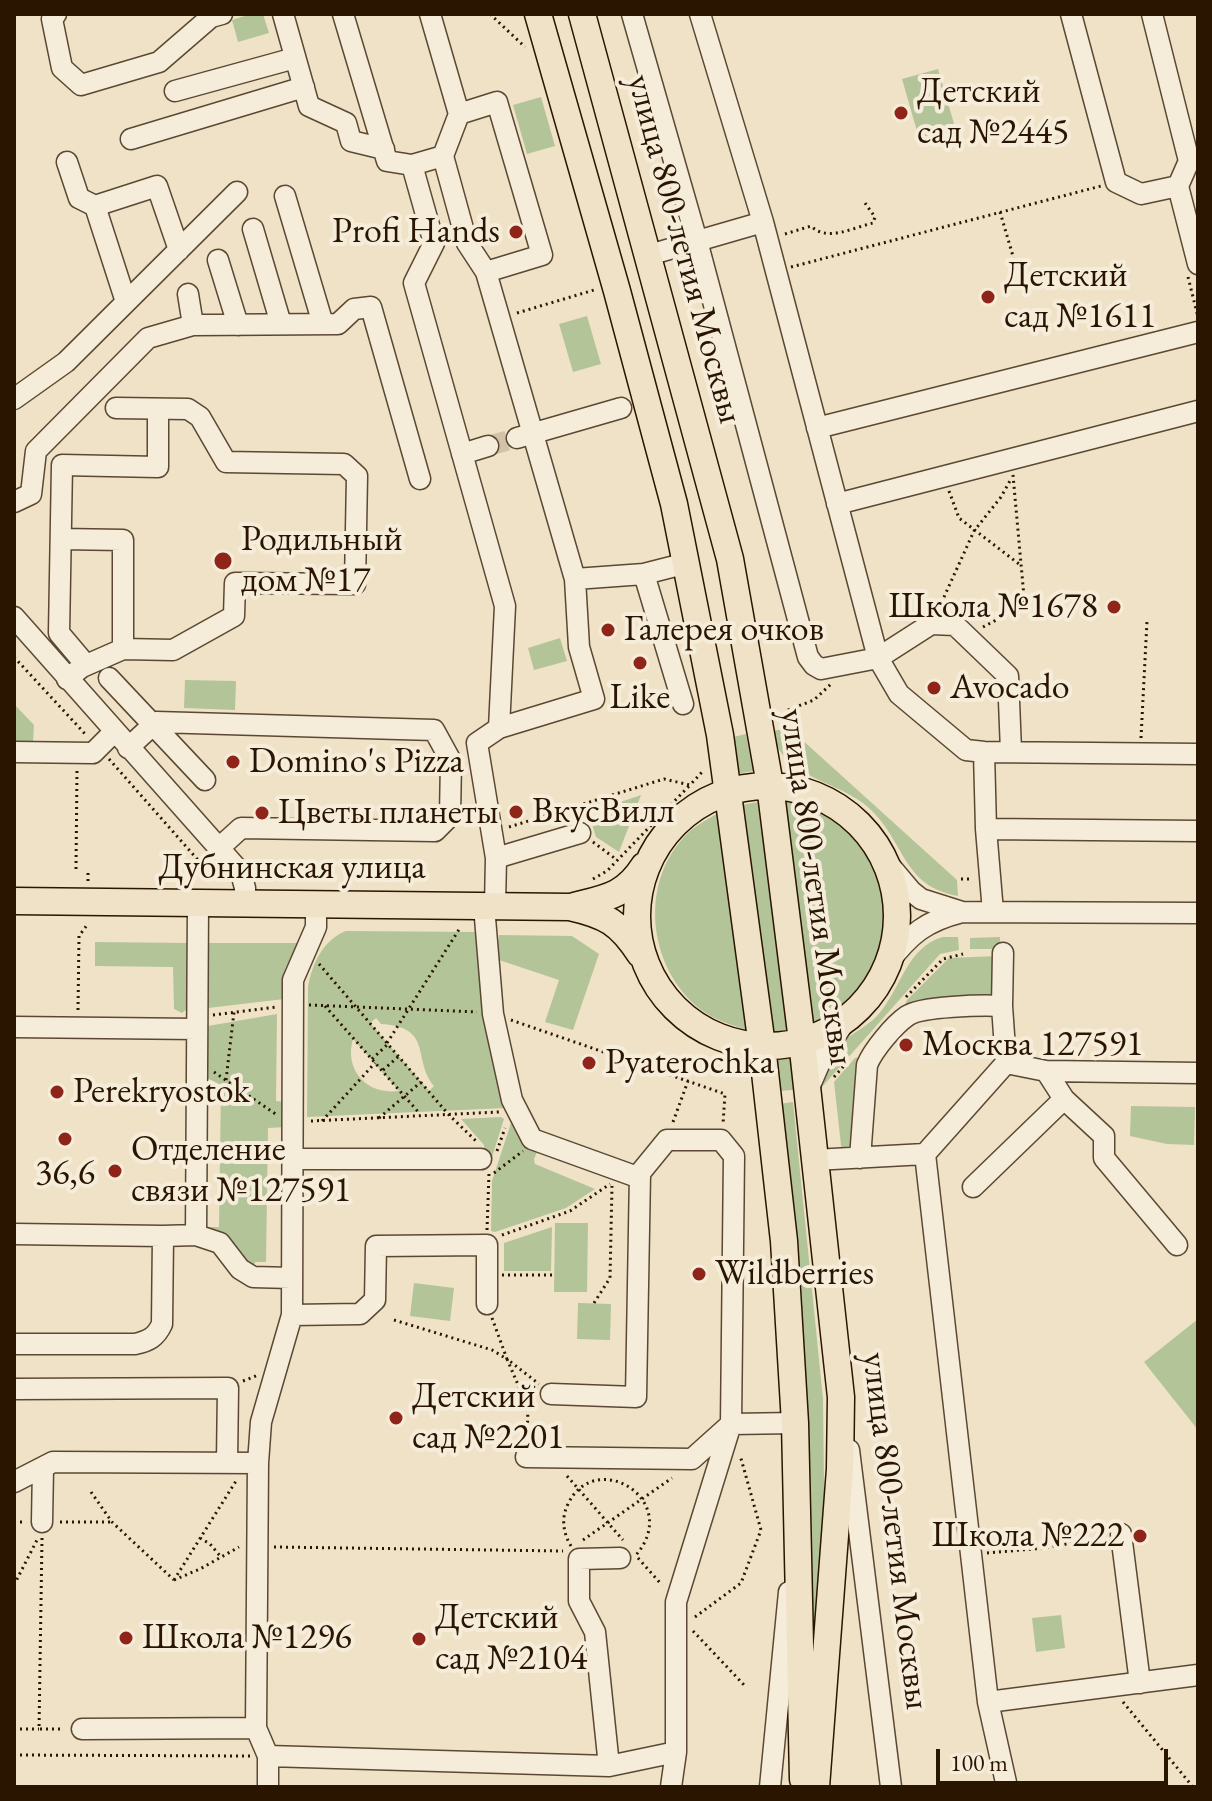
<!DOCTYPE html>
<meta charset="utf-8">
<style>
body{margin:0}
#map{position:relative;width:1212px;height:1801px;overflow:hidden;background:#f0e2c6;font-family:"EB Garamond",serif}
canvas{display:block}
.frame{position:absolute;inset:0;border:16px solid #291500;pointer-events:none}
.scale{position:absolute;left:936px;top:1749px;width:232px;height:36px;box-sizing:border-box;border:4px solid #291500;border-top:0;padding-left:10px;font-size:24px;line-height:28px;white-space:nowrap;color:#291500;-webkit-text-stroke:6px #f5ecda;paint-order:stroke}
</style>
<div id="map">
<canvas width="1212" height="1801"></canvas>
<div class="frame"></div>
<div class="scale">100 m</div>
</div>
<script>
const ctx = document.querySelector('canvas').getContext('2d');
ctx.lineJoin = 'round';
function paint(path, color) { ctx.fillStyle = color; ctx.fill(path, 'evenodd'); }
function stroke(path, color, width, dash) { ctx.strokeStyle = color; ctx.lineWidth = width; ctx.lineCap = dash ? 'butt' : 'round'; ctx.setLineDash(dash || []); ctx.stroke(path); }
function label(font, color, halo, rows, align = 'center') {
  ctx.font = font + ' "EB Garamond",serif'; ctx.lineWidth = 8; ctx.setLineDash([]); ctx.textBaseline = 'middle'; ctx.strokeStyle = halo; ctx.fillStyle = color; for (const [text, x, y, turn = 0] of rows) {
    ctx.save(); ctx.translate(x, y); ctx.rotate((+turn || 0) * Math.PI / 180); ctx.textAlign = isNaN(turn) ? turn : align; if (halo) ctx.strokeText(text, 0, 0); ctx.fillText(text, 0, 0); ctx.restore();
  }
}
const green = new Path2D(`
 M251,14H263L269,33L238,42L232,20Z
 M938,69L955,127L919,138L902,79Z
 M541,97L555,146L527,154L513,105Z
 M587,316L601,364L573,372L559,324Z
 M560,638L567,661L534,670L528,648Z
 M185,680L236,681L235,710L184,708Z
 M14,704L34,725L33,741H14Z
 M789,728L957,880L958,896C902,886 906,843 870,809C840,780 781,779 772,731Z
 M746,734L753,771L736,774L729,738Z
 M641,795L619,852L596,837L591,821L605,816L603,808Z
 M758,802L787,1030L770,1032L741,805Z
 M785,802C910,820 924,977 811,1026Z
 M720,812L751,1031C734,1026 714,1020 700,1009C647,967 638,880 689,832C698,824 710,818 720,812Z
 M346,931L481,932L508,1103L505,1108L307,1117L308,987C312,964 323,940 346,931ZM376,1018L381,1024C434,1027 412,1060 434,1086L429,1091L370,1023ZM353,1039L399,1091H398C366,1095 344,1069 353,1039Z
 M499,935L572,936L599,954L573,1030L545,1022L559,980L496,959Z
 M943,937H958L959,950L940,954L822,1087C823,1076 830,1056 838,1047C848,1034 866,1028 877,1016C900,991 907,946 943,937Z
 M1000,937V949H970V938Z
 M95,942L190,943L188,1008L182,1013L174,1009L173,967L95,966Z
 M208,943H298L285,969L284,999L208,1008Z
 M997,956L996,999L905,1005L907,1000L949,958Z
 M277,1014L276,1101L285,1102V1127L268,1128L266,1262H255L254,1269L205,1227H219L221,1085L207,1078L208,1026Z
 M861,1057L853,1154H842L834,1082L855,1058Z
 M790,1058L793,1090L778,1091L775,1059Z
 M793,1102L823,1399L825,1561L815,1699L779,1104Z
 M1131,1106L1195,1107L1194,1145L1167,1144L1130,1136Z
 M501,1117L504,1119L492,1157H485L484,1145L461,1119Z
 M513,1117L529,1147L537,1152L534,1159L535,1164L595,1189L566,1208L495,1232L491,1231L492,1181Z
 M555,1223H588L587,1292H554Z
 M552,1227L551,1271H504V1243Z
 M414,1283L454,1288L450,1321L410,1316Z
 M578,1303L611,1304L610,1340L577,1339Z
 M1198,1319V1430L1144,1362Z
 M1061,1615L1065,1648L1036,1652L1032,1618Z`);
const minorTunnel = new Path2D(`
 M488,446L517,438`);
const path = new Path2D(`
 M490,14L525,47
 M1000,212L1020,280L1022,287L1027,289
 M785,234L811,226C827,242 852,228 873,223L875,217L865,203
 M791,267L1101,186
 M1188,277L1198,317
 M517,313L594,290
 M949,491L959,518L1019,564
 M939,608L974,531L1001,497L1011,479
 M983,627L1021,607L1024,597L1013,475
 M14,657L87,736
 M788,710L814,700L831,684
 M1141,738L1147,621
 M109,759L197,859L203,872
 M509,827L664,779L690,785L703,771
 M593,842L617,860
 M257,864L265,873
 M76,869L77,769
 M593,879L607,871L690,785
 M961,879H973
 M88,881V869
 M319,964L448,1114L476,1141
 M906,997L943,959L963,954
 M309,1005L477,1012
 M325,1006L420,1114
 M78,1010L79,936L87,925
 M213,1015L277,1007
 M511,1020L725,1094L723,1124
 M387,1043L460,928
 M372,1059L388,1044
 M383,1070L399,1056
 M214,1072L277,1115
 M834,1077L850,1059
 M226,1080L234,1012
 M379,1118L421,1082
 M311,1121L499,1112
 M322,1121L375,1063
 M673,1122L688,1081
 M497,1151L505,1128
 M494,1173L523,1151
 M487,1230L489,1173
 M502,1235L570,1211L610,1184
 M502,1275H554
 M594,1303L610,1278L612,1186
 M492,1318L507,1359L539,1384
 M394,1320L492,1350L507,1359L528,1408L527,1439
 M243,1381L258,1375
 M525,1396L536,1384
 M567,1476L623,1540
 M91,1492L112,1522L174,1580
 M14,1522H24
 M60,1522H112
 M42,1538L39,1729H64
 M200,1538L210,1544L221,1557
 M583,1540L672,1478
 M571,1546C563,1533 561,1518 568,1504C595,1447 683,1500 636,1555
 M274,1547L563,1551
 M987,1553L1044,1548L1106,1537
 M638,1558L662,1585
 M174,1580L200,1569L239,1547
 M174,1580L236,1481
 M14,1585L37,1540
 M695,1617L741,1583L761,1530L740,1455
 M693,1631L745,1686
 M1123,1702L1193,1787
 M14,1729H39
 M14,1755L250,1756`);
const minor = new Path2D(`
 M56,14L52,19L62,68L81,85L159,62L211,17L222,14
 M283,14L309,106L346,123L351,141L384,149
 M343,14L387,161L412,165L443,156L467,243L486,272L575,579
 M430,14L459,114L497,102L542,255L486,272
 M632,14L697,241L808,657L814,665L821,669L878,658L763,222L700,14
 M1071,14L1116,182L1141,194L1178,186L1189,161L1152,14
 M175,91L295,58
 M131,139L304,87
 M443,156L459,114
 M67,162L79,198L95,206L126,302
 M412,165L434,243L414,283L505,606L499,728L477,743L496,858L495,906
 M1178,186L1198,264
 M285,196L323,324
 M95,206L157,186L179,250
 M253,229L281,324
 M649,255L763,222
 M218,260L238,325
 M188,294L193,325
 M14,399L66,362L237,192
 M817,428L1198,332
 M517,438L621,408
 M462,454L488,446
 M14,502L31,494L36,451L148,338L193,325L338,324L354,309L371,307L420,479
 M837,504L1198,411
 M61,539L123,540V649
 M644,574L683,704
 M14,617L241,873L245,888V904
 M86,665L59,633L62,465L158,467V409
 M109,678L205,780
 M67,679L82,667L123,649L173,650L234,616L235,583L355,584L357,476L344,464L226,462L200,417L188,409L116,408
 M499,728L594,699L579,647L575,579L644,574L687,563
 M128,748L156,722L434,730L451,761L450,816L435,831L241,828L219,848
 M1011,751L1008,676L955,625L931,624L878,658L899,694L966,750L984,752L1198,754
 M14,752L93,753L114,732
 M984,752L986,829L993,912
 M986,829L1198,831
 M496,858L580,833
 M884,859L911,891L921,899L962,912L1198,913
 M198,904L196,1235L220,1243L240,1269L253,1277L291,1278
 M484,906L493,1014L512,1100L532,1139L640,1178
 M1003,953L1002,1006L1006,1063
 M888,963C910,934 926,921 962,912
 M14,1027L197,1029
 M1046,1071L1064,1099L1104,1136V1158L1177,1245
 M808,1090L825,1051L846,1020
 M925,1154L988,1702L1007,1787
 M860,1158L867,1065C873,1050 894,1025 907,1016C921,1006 983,1005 1002,1006
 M292,1159H481
 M814,1160L925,1154L1006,1063L1046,1071L1198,1073
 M973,1187L1064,1099
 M14,1234L163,1236
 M292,1315L360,1314L375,1300L376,1246L487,1245V1304
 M14,1344H135C149,1341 156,1337 162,1324L163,1236L196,1235
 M14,1389L228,1388L227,1462
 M849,1450L891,1787
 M526,1457L692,1459L731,1424L734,1156L721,1140H667L640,1173L636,1397L551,1394
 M14,1482L53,1462L258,1463
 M42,1522L43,1468
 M1121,1534L1140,1683
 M988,1702L1198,1675
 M82,1729L256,1728
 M268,1756L609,1766L676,1752
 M609,1766L595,1632L579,1601V1559L620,1558
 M268,1787V1756L256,1728L258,1463L261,1422L292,1315L293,980L316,927V905
 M671,1787L676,1752V1602L731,1424L795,1423
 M770,1787L789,1592`);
const major = new Path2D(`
 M538,14L617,291L674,504L720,735L762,1046L784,1241L795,1423L803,1779
 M582,14L730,559L770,785L802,1041L841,1397L840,1469L816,1787
 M637 916a130 130 0 1 1 260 0a130 130 0 1 1-260 0Z
 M14,901L570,907C606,915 620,923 640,954
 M574,906C606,898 625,896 644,866`);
const markers = [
 [901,113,8,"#8f2418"],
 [516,232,8,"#8f2418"],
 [988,297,8,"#8f2418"],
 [223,561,10,"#8f2418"],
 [1114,607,8,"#8f2418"],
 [608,630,8,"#8f2418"],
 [640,663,8,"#8f2418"],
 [934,688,8,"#8f2418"],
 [233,762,8,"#8f2418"],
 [516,812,8,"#8f2418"],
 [262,813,8,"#8f2418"],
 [906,1045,8,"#8f2418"],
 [589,1063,8,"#8f2418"],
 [57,1092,8,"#8f2418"],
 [65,1139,8,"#8f2418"],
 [115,1171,8,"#8f2418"],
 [699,1274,8,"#8f2418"],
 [396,1418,8,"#8f2418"],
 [1140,1536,8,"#8f2418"],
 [126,1638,8,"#8f2418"],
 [419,1639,8,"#8f2418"]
];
const poiNames = [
 ["Детский",917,92],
 ["сад №2445",917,133],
 ["Profi Hands",500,232,"right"],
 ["Детский",1004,276],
 ["сад №1611",1004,317],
 ["Родильный",241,540],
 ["дом №17",241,581],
 ["Школа №1678",1098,607,"right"],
 ["Галерея очков",624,630],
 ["Avocado",950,688],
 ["Like",640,698,"center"],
 ["Domino's Pizza",249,762],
 ["ВкусВилл",532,812],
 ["Цветы планеты",278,813],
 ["Москва 127591",922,1045],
 ["Pyaterochka",605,1063],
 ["Perekryostok",73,1092],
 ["Отделение",131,1150],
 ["связи №127591",131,1191],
 ["36,6",65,1174,"center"],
 ["Wildberries",715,1274],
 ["Детский",412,1397],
 ["сад №2201",412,1438],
 ["Школа №222",1124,1536,"right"],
 ["Детский",435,1618],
 ["сад №2104",435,1659],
 ["Школа №1296",142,1638]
];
const streetNames = [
 ["улица 800-летия Москвы",684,249,75],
 ["Дубнинская улица",292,868],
 ["улица 800-летия Москвы",816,887,82],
 ["улица 800-летия Москвы",895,1531,83]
];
paint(green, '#b4c499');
stroke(minorTunnel, '#d2c3a8', 20, [20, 10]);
stroke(minor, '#5b4832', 23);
stroke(major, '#291500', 29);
stroke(path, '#291500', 3, [2, 4]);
stroke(minor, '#f5ecda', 20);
stroke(major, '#f0e2c6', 26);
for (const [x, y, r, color] of markers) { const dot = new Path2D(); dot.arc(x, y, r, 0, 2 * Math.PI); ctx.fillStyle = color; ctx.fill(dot); stroke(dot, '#f5ecda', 3); }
label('36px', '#291500', '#f5ecda', poiNames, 'left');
label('36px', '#291500', '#f5ecda', streetNames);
</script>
